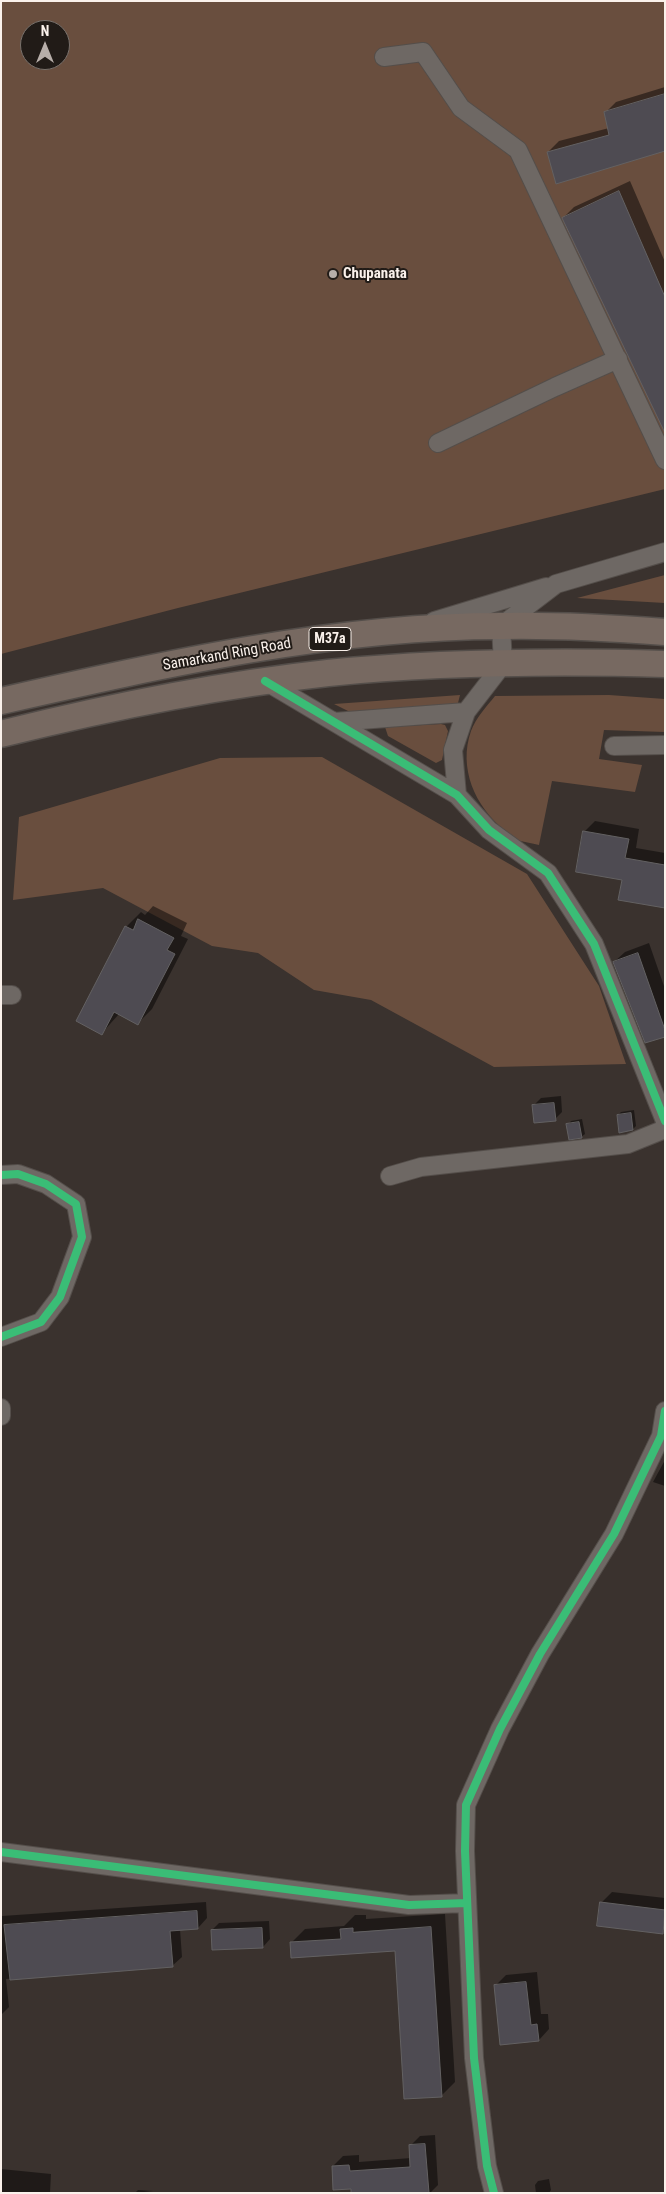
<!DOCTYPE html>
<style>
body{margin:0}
#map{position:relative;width:666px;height:2194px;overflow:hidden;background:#3a322e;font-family:"Roboto Condensed",sans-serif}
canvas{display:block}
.frame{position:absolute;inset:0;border:2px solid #faf1eb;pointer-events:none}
.north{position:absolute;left:20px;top:20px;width:50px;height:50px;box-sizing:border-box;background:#211b17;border:1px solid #78716c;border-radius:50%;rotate:0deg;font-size:14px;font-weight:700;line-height:20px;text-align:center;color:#faf1eb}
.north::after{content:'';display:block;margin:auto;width:18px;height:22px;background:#b7aea9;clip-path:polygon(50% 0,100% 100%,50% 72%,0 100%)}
</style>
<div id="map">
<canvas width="666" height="2194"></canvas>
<div class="frame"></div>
<div class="north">N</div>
</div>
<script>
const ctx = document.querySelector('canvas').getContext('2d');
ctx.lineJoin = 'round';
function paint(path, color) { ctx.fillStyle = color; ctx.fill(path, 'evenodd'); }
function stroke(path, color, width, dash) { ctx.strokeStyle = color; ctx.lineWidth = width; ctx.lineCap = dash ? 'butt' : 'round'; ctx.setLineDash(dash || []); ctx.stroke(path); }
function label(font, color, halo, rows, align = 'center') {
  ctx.font = font + ' "Roboto Condensed",sans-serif'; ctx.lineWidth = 4; ctx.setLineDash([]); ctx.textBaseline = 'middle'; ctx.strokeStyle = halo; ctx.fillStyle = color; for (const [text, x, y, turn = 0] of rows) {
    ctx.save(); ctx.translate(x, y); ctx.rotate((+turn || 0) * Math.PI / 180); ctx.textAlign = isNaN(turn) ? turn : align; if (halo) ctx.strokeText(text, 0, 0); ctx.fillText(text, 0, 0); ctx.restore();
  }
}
const green = new Path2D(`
 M1,1H665V489L178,608L1,654ZM30,30H60V60H30Z
 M665,575V603L577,598Z
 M460,695L457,707L354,714L334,704Z
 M609,695L665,699V732L604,730L599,759L642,765L635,792L552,781L539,845C532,843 523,842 516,840C512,838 508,833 504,830C475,806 458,768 471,731C476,718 486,707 495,696Z
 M441,724L445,725L448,731L442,760L436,763L388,736L385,727Z
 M322,757L527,874L599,986L626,1064L494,1067L371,1000L314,990L258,953L212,946L103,888L13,900L19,817L220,758Z`);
const shadow = new Path2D(`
 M665,87V149L548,152L559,141L609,128L605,113L616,102Z
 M630,181L665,262V418L563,218L574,207Z
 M595,821L639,829L636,848L665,853V907L584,832Z
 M153,906L187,923L181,936L188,939L152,1009L138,1023L119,1014L102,1033L78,1021L126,927L141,912L145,915Z
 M649,943L665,989V1035L614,962L625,952Z
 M561,1096L562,1112L555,1119L534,1105L541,1098Z
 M634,1110L636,1126L633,1129L618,1115L621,1112Z
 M582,1119L585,1134L581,1137L568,1125L571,1121Z
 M665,1460V1486L653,1482Z
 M612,1892L665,1898V1930L662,1932L601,1903Z
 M206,1902L207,1918L198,1928L180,1929L182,1957L172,1966L6,1979L9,2007L1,2015V1911L2,1916Z
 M445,1914L455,2082L441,2096L396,1950L291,1943L305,1929L344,1926L355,1915H366V1919Z
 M269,1921L270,1939L263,1947L212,1930L219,1923Z
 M537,1972L541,2014H548L549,2029L539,2040L496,1985L506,1975Z
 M435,2135L438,2185L430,2193H352V2187L333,2166L343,2156L359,2155V2162L411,2158L410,2146L420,2136Z
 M1,2169L51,2174L50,2193H1Z
 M549,2179L551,2190L549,2193H536L535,2185L538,2181Z
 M138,2190L153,2191L135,2193Z`);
const building = new Path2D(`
 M665,94V151L556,184L547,152L609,135L604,112Z
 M619,191L665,297V433L562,218Z
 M583,831L629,839L625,858L665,865V908L618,900L622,880L576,872Z
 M138,919L174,938L167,950L175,954L138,1025L114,1012L102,1035L76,1021L125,926L133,930Z
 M638,953L665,1030V1037L645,1043L613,962Z
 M554,1103L556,1121L534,1123L532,1105Z
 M631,1113L633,1130L619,1133L617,1115Z
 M579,1122L582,1138L569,1140L566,1124Z
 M600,1902L665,1910L663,1934L597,1926Z
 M197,1911L198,1929L170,1931L173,1967L10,1980L4,1925Z
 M431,1927L442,2097L404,2099L395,1951L291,1958L290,1942L341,1939L340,1929L353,1928V1932Z
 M262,1928L263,1948L212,1950L211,1930Z
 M526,1982L531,2025L537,2024L539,2041L500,2045L494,1985Z
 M425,2144L429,2193H351V2189L333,2190L332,2166L349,2165L350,2171L410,2167L409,2145Z`);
const minor = new Path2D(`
 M384,57L423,52L461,108L518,150L665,460
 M438,443L555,387L618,359
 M434,621L546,587
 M265,681L457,795L489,830L548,873L594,944L665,1121
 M334,722L466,712
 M614,746L665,745
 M457,795L453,750L466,712L503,664L501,626L556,584L665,552
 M1,995H12
 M1,1175L18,1174L46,1184L76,1204L82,1237L60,1297L41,1322L1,1337
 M390,1176L421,1167L628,1144L665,1129
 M1,1408V1416
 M1,1852L409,1905L467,1903
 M494,2193L487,2166L474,2058L465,1851L466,1805L500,1729L540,1654L614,1534L661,1436L665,1411`);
const highway = new Path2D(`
 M1,701C165,664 333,626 502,626C556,625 611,628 665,632
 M1,734C109,707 218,685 328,673C440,662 553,661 665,664`);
const cycleway = new Path2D(`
 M265,681L457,795L489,830L548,873L594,944L665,1121
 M1,1175L18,1174L46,1184L76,1204L82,1237L60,1297L41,1322L1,1337
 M1,1852L409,1905L467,1903
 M494,2193L487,2166L474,2058L465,1851L466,1805L500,1729L540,1654L614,1534L661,1436L665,1411`);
const markers = [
 [333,274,5,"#b7aea9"]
];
const shields = [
 [330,639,42]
];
const shieldNames = [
 ["M37a",330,639]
];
const poiNames = [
 ["Chupanata",343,274]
];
const streetNames = [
 ["Samarkand Ring Road",227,655,-10]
];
paint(green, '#694e3e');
paint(shadow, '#0007');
paint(building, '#4e4b52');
stroke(building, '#636162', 1);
stroke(minor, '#544e4a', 20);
stroke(highway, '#544e4a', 29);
stroke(minor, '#6e6864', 18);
stroke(highway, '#776961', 26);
stroke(cycleway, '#3abd76', 8);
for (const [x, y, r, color] of markers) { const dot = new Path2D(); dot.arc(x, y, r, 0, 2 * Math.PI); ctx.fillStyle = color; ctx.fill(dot); stroke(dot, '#211b17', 2); }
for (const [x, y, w] of shields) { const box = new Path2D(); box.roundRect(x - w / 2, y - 11.5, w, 23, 4); ctx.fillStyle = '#211b17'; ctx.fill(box); stroke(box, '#faf1eb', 1); }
label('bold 14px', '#faf1eb', null, shieldNames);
label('bold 15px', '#faf1eb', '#211b17', poiNames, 'left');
label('15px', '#faf1eb', '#211b17', streetNames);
</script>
